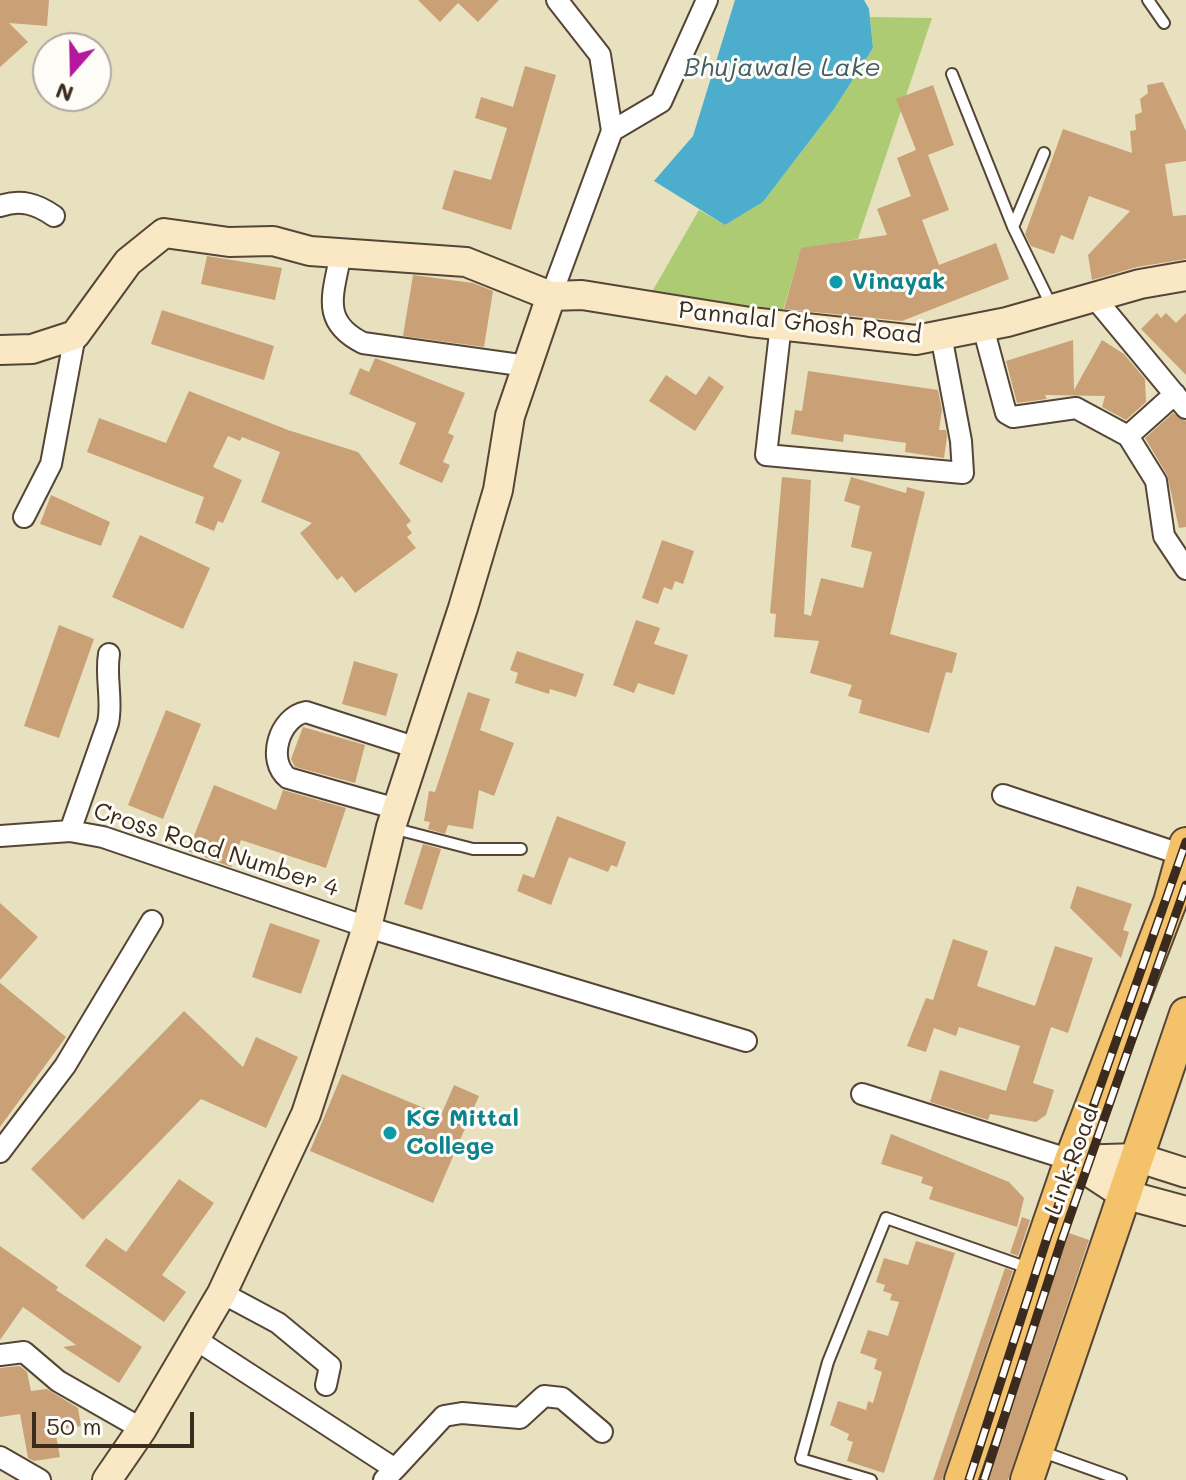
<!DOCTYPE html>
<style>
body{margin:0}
#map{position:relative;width:1186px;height:1480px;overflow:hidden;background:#e8e1bf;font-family:Mali,sans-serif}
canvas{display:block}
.north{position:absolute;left:32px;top:32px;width:80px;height:80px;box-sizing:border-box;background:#fdfcf7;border:2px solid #afa8a0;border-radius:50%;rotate:200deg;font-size:22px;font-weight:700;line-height:32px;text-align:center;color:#3b2a1e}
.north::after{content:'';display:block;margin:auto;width:28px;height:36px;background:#b5179e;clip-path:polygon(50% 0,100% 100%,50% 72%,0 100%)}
.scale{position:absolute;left:32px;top:1412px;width:162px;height:36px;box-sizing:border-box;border:4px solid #3b2a1e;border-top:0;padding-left:10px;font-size:24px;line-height:28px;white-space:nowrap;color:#3b2a1e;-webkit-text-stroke:6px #fdfcf7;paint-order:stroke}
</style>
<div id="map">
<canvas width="1186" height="1480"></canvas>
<div class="north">N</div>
<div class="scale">50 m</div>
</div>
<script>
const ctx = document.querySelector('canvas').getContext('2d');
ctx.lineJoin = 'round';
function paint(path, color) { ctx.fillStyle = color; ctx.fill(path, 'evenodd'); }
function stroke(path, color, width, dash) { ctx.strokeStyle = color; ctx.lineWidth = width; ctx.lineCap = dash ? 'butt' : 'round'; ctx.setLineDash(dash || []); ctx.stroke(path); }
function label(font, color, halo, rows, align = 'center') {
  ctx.font = font + ' Mali,sans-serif'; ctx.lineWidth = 6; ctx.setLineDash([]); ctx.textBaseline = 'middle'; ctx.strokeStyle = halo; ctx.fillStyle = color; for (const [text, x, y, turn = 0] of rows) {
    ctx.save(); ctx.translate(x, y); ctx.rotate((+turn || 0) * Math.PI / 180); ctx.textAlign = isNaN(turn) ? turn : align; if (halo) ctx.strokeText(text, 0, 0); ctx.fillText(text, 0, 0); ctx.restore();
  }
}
const green = new Path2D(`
 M870,17L932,18L858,239L801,249L781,317L649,297L699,210L725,225L763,202L834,109L873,48Z`);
const water = new Path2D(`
 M735,0H864L869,9L873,48L834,109L763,202L725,225L654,181L693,136Z`);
const building = new Path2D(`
 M0,0H49L47,26L9,23L28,42L0,67Z
 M418,0H499L478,22L458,3L440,22Z
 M525,66L556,75L511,230L442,209L454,170L491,180L507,128L475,118L481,97L513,107Z
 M1163,82L1186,131V161L1165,164L1173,216L1186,215V259L1137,267L1092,280L1088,255L1130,211L1089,196L1073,240L1061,235L1054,254L1031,246L1025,234L1063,129L1132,153L1130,131L1136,130L1135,115L1142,112L1140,99L1148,93L1147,85Z
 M933,85L954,145L928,155L949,210L922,220L939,265L996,243L1009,279L902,321L784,309L801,248L887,235L877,209L911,196L897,158L916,150L896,99Z
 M207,256L282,268L275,300L201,284Z
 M413,275L473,283L493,291L484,347L403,336Z
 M162,310L274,346L264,380L151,344Z
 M1157,313L1161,318L1166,313L1176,323L1186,313V375L1141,329Z
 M1073,340L1074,390L1102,340L1124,354L1145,379L1146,402L1126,420L1102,407L1105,396L1045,395L1047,399L1017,403L1006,361Z
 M375,358L465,393L448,433L454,436L443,462L450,465L442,483L399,464L416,423L349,394L360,368L369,372Z
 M808,371L938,390L942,410L939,430H946L947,436L944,458L905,452L906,443L844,434L843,442L791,434L795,410L802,411Z
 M666,375L696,395L709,376L724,387L695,431L649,401Z
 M189,391L288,430L358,452L411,521L406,525L412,533L407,537L416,548L355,593L342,576L337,580L300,533L312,523L261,502L280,452L242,437L240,441L228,436L213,467L242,480L223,523L218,521L214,531L195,523L204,497L87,452L99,418L166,443Z
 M1173,413L1186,421V527L1179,528L1167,475L1145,438Z
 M782,477L811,480L804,614L811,616L821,578L863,588L872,552L851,547L860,506L844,501L851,477L906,493L907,487L925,492L890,634L957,653L952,673L946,672L929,733L859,713L862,700L848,696L852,685L810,673L819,641L774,637L776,614L770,613Z
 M51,495L110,522L101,546L40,524Z
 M140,535L210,568L183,629L112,597Z
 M662,540L694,551L683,584L675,581L672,590L664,587L658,604L642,598Z
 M636,620L660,628L654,644L688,655L674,695L638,683L634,693L613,685Z
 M59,625L94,639L59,738L24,726Z
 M517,651L584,674L576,697L550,689L549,694L515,683L518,673L510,670Z
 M354,661L398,674L386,716L342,704Z
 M468,692L490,699L480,730L514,743L494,796L479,790L473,829L448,825L445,834L428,829L430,822L424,821L429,791L435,792Z
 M166,710L201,724L163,819L128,805Z
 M303,727L365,745L355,783L295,767L291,759Z
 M214,785L276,810L283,790L346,808L326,868L241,840L231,867L188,851Z
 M557,816L626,842L617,867L611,865L608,872L569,857L551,905L517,891L523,874L534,878Z
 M423,844L441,849L422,910L404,904Z
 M1077,886L1132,904L1123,930L1129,932L1121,958L1070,908Z
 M0,903L38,937L0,980Z
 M270,923L320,940L301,994L252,977Z
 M953,939L988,951L977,986L1035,1006L1055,946L1093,958L1068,1033L1051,1027L1033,1083L1054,1090L1046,1115L1036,1122L990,1114L988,1120L930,1102L940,1070L1006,1091L1020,1046L959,1027L956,1036L934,1028L926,1052L907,1046L926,998L933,1000Z
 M0,983L66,1037L0,1127Z
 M184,1011L243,1067L256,1037L298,1057L266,1128L201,1099L83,1220L31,1169Z
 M342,1074L441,1115L454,1085L479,1096L433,1203L310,1151Z
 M891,1134L1009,1182L1024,1198L1017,1227L929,1199L933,1187L921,1183L923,1177L881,1164Z
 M179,1179L214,1203L162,1275L186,1292L164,1322L85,1266L106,1238L126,1252Z
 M1022,1217L1030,1220L1018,1256L1010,1253Z
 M1066,1232L1089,1240L1008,1480H981Z
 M916,1241L955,1253L884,1473L847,1461L853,1442L847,1440L849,1434L830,1425L838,1401L866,1410L868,1401L873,1403L882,1372L874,1369L877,1359L860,1353L868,1330L888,1336L899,1302L890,1300L892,1294L883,1291L885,1285L876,1282L884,1258L908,1265Z
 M0,1246L58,1287L56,1290L142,1347L119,1383L63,1347L76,1345L23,1307L0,1340Z
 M1005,1268L1013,1271L942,1480H933Z
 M20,1366L27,1372L31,1391L47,1389L78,1408L81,1426L55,1430L60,1457L34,1461L28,1458L20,1414L0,1417V1368Z`);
const lane = new Path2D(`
 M1148,0L1164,23
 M952,74L1013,227L1052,307
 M1013,227L1044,153
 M392,828L473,849H521
 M1040,1451L1121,1480
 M871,1480L801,1459L828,1362L886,1218L1031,1269`);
const street = new Path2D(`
 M612,131L661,102L707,0
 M0,206C21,199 37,204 54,216
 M341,252C334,293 319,321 363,343L527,366
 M551,296L612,131L600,55L557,0
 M1094,297L1186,408
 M781,324L766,455L963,473L961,441L941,335
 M983,327L1006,413L1013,417L1076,408L1128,436
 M1175,394L1128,436L1156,481L1164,536L1186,569
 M24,517L51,464L75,335
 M1003,795L1183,855
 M397,809L288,778C266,761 279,717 306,712L417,748
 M70,831L108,723C113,700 105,678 109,654
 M0,836L70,831L103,837L367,927L746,1041
 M862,1094L1071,1160
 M0,1152L65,1066L152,921
 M222,1293L278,1323L330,1366L326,1385
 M195,1339L395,1469L384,1480
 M0,1355L24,1352L58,1381L142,1429
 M0,1457L40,1480
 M395,1469L444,1416L462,1413L520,1418L544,1396L562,1398L602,1432`);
const secondary = new Path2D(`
 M0,350L32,349L75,335L128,262L164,233L229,242L273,241L310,251L466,262L551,296L582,295L750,322L916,340L1007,322L1140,284L1186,276
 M1071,1160L1123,1194L1186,1211
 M1071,1160L1139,1158L1186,1173
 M107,1480L142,1429L222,1293L306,1114L367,927L391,827L463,608L498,490L510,416L551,296`);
const primary = new Path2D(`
 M961,1480L1071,1160L1170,902L1186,844
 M1027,1480L1186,1014`);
const rail = new Path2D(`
 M969,1480L1047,1238L1186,842
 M984,1480L1061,1242L1186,885`);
const markers = [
 [836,282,8,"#0f9aa8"],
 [390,1133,8,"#0f9aa8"]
];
const cultureNames = [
 ["Vinayak",852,282],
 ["KG Mittal",406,1119],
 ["College",406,1147]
];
const streetNames = [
 ["Pannalal Ghosh Road",800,323,6],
 ["Cross Road Number 4",216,850,18],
 ["Link Road",1072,1161,-70]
];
const waterNames = [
 ["Bhujawale Lake",782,68]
];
paint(green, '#adcb72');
paint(water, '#4dadcc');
paint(building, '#caa177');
stroke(lane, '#554536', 14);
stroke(street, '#554536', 24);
stroke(secondary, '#554536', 32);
stroke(primary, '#554536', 36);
stroke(lane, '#fff', 10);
stroke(street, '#fff', 20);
stroke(secondary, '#fae7c3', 28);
stroke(primary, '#f3c26a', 32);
stroke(rail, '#3b2a1e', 9);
stroke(rail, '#fdfcf7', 6, [18]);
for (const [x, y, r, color] of markers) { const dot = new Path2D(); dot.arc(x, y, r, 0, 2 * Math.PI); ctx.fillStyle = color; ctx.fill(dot); stroke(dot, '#fdfcf7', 3); }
label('bold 24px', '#0d838f', '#fdfcf7', cultureNames, 'left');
label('24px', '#3b2a1e', '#fdfcf7', streetNames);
label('italic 26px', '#425e64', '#fdfcf7', waterNames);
</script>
